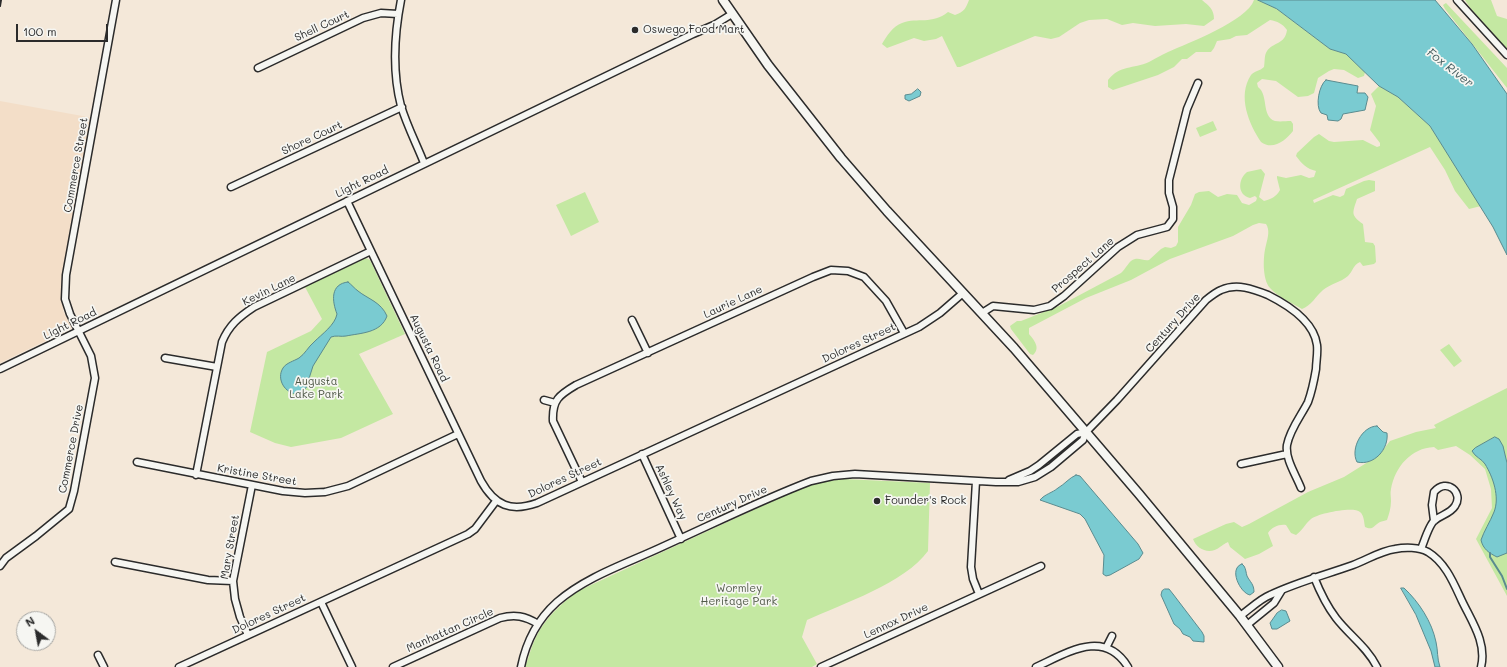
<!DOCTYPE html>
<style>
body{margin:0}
#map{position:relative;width:1507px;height:667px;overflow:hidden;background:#f4e8d9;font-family:Mali,sans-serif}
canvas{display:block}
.north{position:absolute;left:16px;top:611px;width:40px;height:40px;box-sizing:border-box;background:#f6f6f2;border:1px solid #a5a5a2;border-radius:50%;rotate:328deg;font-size:11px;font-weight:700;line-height:16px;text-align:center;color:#2b2b2b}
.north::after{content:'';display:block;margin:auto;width:14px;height:18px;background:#2b2b2b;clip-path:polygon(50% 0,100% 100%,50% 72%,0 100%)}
.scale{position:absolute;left:16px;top:24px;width:92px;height:18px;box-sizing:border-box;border:2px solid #2b2b2b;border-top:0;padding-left:5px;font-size:12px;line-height:14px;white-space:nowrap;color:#2b2b2b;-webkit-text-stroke:3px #f6f6f2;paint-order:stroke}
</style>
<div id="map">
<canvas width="1507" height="667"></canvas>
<div class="north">N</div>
<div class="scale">100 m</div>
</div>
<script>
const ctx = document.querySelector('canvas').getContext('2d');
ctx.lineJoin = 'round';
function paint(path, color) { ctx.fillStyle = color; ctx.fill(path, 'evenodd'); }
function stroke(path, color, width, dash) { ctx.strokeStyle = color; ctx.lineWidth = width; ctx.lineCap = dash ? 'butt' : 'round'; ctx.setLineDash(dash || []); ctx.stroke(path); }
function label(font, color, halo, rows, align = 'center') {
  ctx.font = font + ' Mali,sans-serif'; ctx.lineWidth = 3.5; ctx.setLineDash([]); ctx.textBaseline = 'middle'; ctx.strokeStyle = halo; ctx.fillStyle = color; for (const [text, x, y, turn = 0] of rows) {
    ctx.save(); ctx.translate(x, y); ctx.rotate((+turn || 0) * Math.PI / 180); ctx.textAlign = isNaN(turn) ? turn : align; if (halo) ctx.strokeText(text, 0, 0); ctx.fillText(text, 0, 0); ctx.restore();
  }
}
const built = new Path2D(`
 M0,101L99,119L63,311L72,328L0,363Z`);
const green = new Path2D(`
 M969,0H1202C1209,6 1214,9 1214,19L1204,26L1186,24L1155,26L1133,23L1122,25L1107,19L1089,20L1080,23L1059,37L1051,39L1035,36L960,67H957L942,36L936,39L924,41L914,38L887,48L882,44C886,37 893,26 902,23C918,17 932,25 948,12L955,15C964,12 966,8 969,0Z
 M1254,0H1258L1277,9L1330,49L1346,54L1365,72L1364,76L1358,78L1344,70L1334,69L1329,71L1318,78L1314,93L1308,96L1298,97L1276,81L1262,79L1257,83L1258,87C1269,95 1261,116 1275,121C1280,122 1286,121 1291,121L1293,124V131C1286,140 1273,151 1261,142C1249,124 1237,96 1251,75C1254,71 1260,71 1264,67C1265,62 1264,55 1267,51C1273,42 1285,45 1287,30C1283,24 1277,21 1270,20L1247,35L1236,36L1230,39L1217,41L1214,48L1211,52H1196L1187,59H1182L1174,67L1158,75L1113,90L1108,87V80C1120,65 1133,69 1149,62C1155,59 1161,55 1168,52C1188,43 1247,21 1254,0Z
 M1465,0H1491L1497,16L1507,19V49L1471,9Z
 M1446,3L1507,68V88L1445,9L1443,5Z
 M1379,86L1398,97L1430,126L1481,206L1469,209L1455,191L1445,170L1430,147L1313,200L1314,203L1333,195L1340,197L1344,195L1346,189L1364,181L1369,180L1375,181V191L1357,199C1352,214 1351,215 1363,224L1365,242L1373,243L1375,246L1376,262L1374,264L1363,266L1360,262C1353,265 1353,271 1348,276C1341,282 1330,284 1323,290C1316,296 1311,306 1302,309C1292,303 1278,297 1270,288C1262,279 1263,256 1266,245C1268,237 1270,230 1266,224L1259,223L1253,225L1233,236L1170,259L1131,280L1086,298L1029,328V334C1034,340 1041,348 1033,355L1030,354L1011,329L1010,326L1017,321H1021L1059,306L1121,273C1126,269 1129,260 1135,259C1140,258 1144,261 1149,260L1161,249L1165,247L1171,248L1176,246L1178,242V227L1191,205L1195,194L1199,192L1209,191L1218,197L1227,194L1237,195L1242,203L1249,205L1256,201L1257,198L1255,196L1250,198C1237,195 1238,179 1247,172L1261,169L1265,174L1259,197L1264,201C1271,199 1276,197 1280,190L1277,178V176L1286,178L1301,175L1309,178L1314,177L1316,171C1307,169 1302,164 1296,156L1297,153L1314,137L1319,134L1329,141L1334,142L1363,140L1377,147L1380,146V143L1370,130L1376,106L1371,94Z
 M1213,121L1217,130L1200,137L1196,128Z
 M585,192L599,222L571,236L556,205Z
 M366,258L370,260L405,334L359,354L393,414L341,438L291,447L275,443L250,432L267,352L311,331L322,319L305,287Z
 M1449,344L1462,361L1454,367L1440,350Z
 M1507,388V596L1476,539L1492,508L1491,489L1485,469L1470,455L1456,446L1438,450L1434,447C1411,448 1395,467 1391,489C1390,493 1391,497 1391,501C1391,508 1389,514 1387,520C1385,521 1382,521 1380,522C1374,525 1373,531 1365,527C1364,522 1364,515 1360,512C1353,506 1317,514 1311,519C1305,524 1302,531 1296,535L1291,533L1286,525C1279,524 1272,527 1268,533L1273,546L1259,554L1245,559L1230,547L1228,542C1224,544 1223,545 1220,547C1210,555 1197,550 1193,539L1226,524L1234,522L1242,527L1249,524L1308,492L1344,477L1379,455L1390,441L1416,432L1436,428L1434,425Z
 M843,479L930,483L928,551C905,583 842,604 807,620L802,637L817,664L812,667H525C529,657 531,647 536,637C545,618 561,604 578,591L801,488L821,482Z`);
const water = new Path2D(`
 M1258,0H1435L1472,44L1507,94V255L1493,227L1430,126L1398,97L1379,86L1346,54L1330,49L1277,9Z
 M1326,80L1358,86L1357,93H1365L1368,97L1365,110L1343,114L1341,119L1338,121L1328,120L1327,115L1321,113C1315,106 1319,85 1326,80Z
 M918,89L921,92L920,96L909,101L905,99V95L911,94Z
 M348,282C352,285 354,288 358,291C368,299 381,302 387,316C381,333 361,333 346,336C341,337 336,335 331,337L313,366L306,388L298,394C285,394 276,379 283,368C286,363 294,361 299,358C305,354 308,347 314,342C322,334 335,325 337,314C332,301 330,284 348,282Z
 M1377,426L1383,432L1387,433C1389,449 1374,466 1357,462C1350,449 1362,426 1377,426Z
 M1495,437L1499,439L1503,446L1507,463V553L1497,557C1489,553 1483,549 1481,540C1484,531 1490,522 1494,512C1500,497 1493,477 1485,464C1482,459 1475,457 1472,451L1475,448Z
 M1076,475L1080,476L1138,544L1143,553L1139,559L1110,575L1106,576L1103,574L1104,555L1085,519L1080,514L1040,500C1045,494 1052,493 1058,488C1065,484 1069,478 1076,475Z
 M1242,564L1244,566C1246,569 1246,573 1247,576C1250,582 1254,584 1254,592L1250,595C1240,593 1228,568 1242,564Z
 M1401,588H1404C1419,602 1432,622 1436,642C1438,650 1437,659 1440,667H1435L1431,651L1416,615Z
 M1165,589H1169L1173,594L1202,632L1204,636V642L1193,641L1190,637L1183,634L1180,629L1174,624L1161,595L1162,591Z
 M1282,610L1286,611L1290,621L1277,629H1272L1270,623L1277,613Z`);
const stream = new Path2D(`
 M1490,553V557L1502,576L1507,589`);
const minor = new Path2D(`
 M401,0C394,36 392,71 401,106C407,126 417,145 424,163
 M1457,0L1507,55
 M258,68L363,18L381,13L398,14
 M231,187L402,107
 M347,201L481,481C495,506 511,512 537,503L919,327L940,313L963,293
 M982,313L993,306L1034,310L1050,306L1064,296L1118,247L1137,235L1167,227L1173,219V207L1169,193V180L1187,109L1198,83
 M632,320L648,353
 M165,358L217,367
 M0,369L693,34L714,25L732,14
 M544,400L555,403
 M642,454L681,539
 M137,462L283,491L305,493L325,492L348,486L458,434
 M1241,464L1287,454
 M196,475L222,342C229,325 239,317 254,307L371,251
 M1009,480L1030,471L1039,465L1077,434L1086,432
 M976,481L971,567L973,579L979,594
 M582,482L553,421C552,400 559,395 576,385L813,277L831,270L848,271L864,277L886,301L904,333
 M1421,549C1424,542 1429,525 1434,521C1440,515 1450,514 1455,506C1464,493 1447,477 1434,492L1432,505L1434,521
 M115,562L208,580L233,581
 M0,566L6,558L36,536L69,509L74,491L95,378L91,356L70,314L65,299L66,275L116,0
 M1314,577C1320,592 1326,605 1336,618C1349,635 1367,647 1377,667
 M321,602L352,667
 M1240,616C1250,609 1260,599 1270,595C1297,582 1325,575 1353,565C1367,560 1380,551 1395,549C1405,547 1419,547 1428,552C1446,563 1454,584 1462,601C1472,622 1487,643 1481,667
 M1247,625L1274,603L1282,590
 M248,635L240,617L235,599L233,581L252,485
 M1106,648L1112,636
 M98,655L104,667
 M179,667L468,534L475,529L496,501
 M393,667L500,618C515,614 525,616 538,624
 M521,667C526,642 538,619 557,602C587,576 628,563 664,546C713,524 761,500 811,481L833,476L855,474L996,482H1018L1035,477L1051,467L1083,440L1086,432L1117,400L1206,300C1211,296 1216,292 1221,290C1237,283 1253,289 1268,295C1288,305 1314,321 1317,345C1318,353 1316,362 1316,369C1314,381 1312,391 1308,402C1301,416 1290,429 1287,445C1285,459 1296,475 1301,488
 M821,667L1041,566
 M1036,667C1067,653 1104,628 1128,667`);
const major = new Path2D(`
 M723,0L768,65L841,158L887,211L1014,348L1139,494L1240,616L1278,667`);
const rail = new Path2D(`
 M0,6L1,0`);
const markers = [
 [635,30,4,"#2b2b2b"],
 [877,501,4,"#2b2b2b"]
];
const streetNames = [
 ["Shell Court",322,26,-25],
 ["Shore Court",312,138,-25],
 ["Commerce Street",76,165,-80],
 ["Light Road",362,182,-26],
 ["Prospect Lane",1083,265,-41],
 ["Kevin Lane",269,290,-26],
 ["Laurie Lane",733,302,-25],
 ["Century Drive",1173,323,-48],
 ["Light Road",70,324,-26],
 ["Dolores Street",859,343,-25],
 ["Augusta Road",429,348,64],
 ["Commerce Drive",71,449,-79],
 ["Kristine Street",257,475,10],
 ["Dolores Street",565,478,-25],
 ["Ashley Way",671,492,65],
 ["Century Drive",732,504,-24],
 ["Mary Street",230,547,-80],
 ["Dolores Street",269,614,-25],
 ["Lennox Drive",896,621,-25],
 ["Manhattan Circle",450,630,-24]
];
const poiNames = [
 ["Oswego Food Mart",643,30],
 ["Founder's Rock",885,501]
];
const parkNames = [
 ["Augusta",316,382],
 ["Lake Park",316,395],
 ["Wormley",739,589],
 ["Heritage Park",739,602]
];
const waterNames = [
 ["Fox River",1450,68,38]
];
paint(built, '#f3dec8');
paint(green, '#c4e8a2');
paint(water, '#7acbd1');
stroke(water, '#5a8b8f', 1);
stroke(stream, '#5a8b8f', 2);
stroke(minor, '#2b2b2b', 9);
stroke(major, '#2b2b2b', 11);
stroke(minor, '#f6f6f2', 6);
stroke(major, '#f6f6f2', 8);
stroke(rail, '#2b2b2b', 2);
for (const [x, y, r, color] of markers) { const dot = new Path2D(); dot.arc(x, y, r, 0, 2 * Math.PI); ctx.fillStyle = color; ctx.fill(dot); stroke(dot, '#f6f6f2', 1.5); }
label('11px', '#2b2b2b', '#f6f6f2', streetNames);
label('11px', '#2b2b2b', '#f6f6f2', poiNames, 'left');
label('11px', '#515a49', '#f6f6f2', parkNames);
label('italic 12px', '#435b5d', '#f6f6f2', waterNames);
</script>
